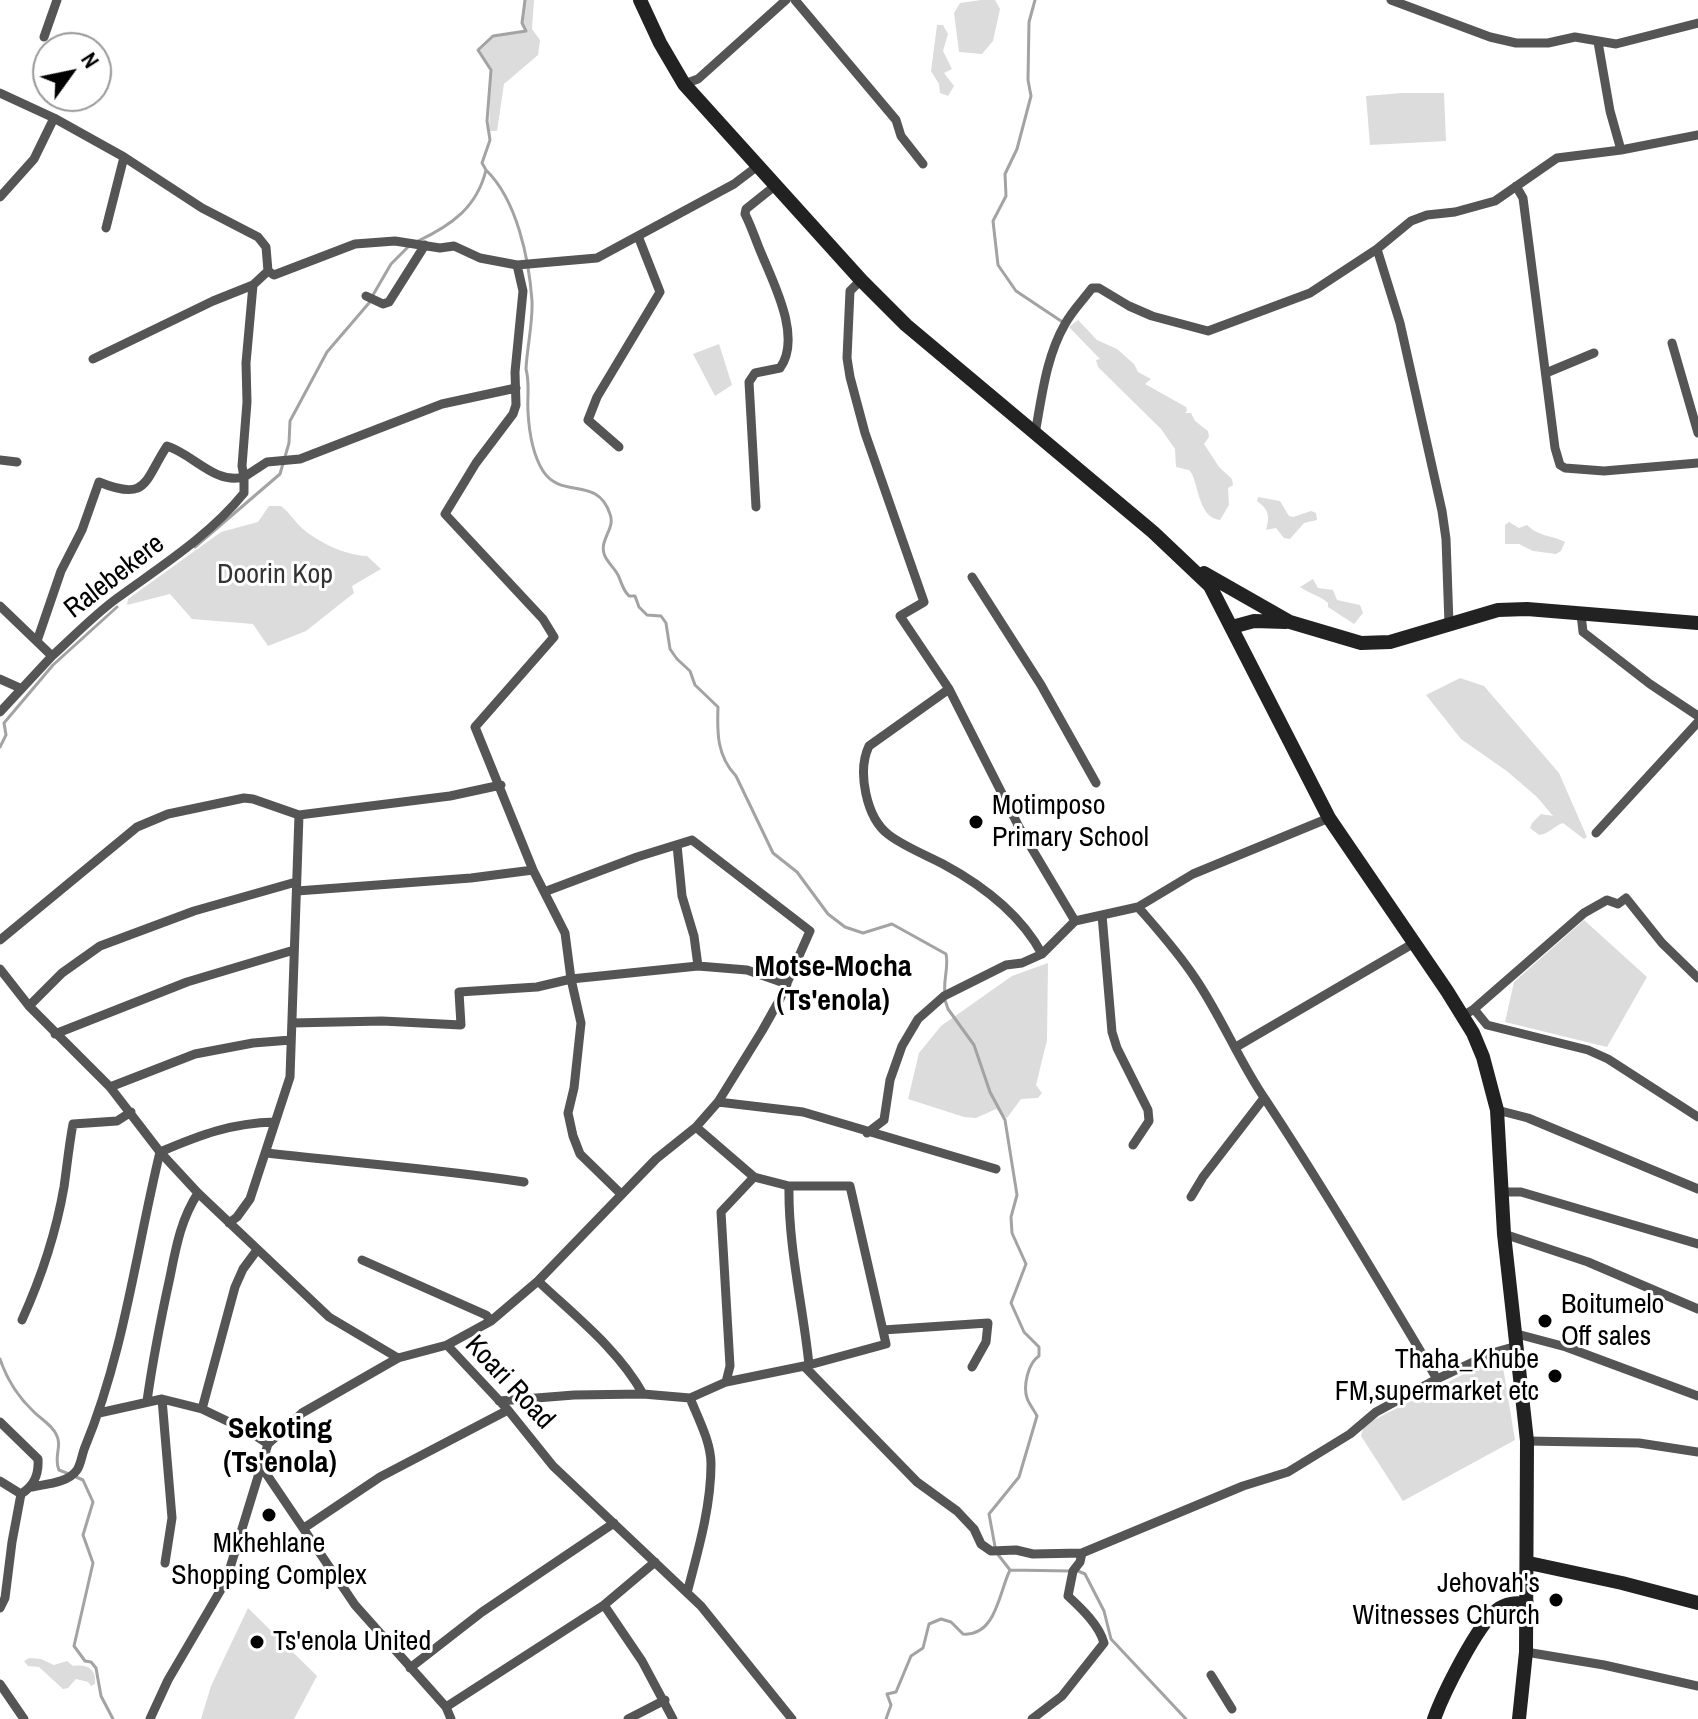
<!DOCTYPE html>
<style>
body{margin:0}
#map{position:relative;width:1698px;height:1719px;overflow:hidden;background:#fff;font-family:"Archivo Narrow",sans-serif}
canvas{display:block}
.north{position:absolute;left:32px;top:32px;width:80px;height:80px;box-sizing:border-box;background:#fff;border:2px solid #999;border-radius:50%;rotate:57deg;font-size:22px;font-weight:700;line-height:32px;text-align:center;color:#000}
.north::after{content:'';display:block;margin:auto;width:28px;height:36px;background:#000;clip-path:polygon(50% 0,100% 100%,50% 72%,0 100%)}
</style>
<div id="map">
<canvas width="1698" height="1719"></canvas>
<div class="north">N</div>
</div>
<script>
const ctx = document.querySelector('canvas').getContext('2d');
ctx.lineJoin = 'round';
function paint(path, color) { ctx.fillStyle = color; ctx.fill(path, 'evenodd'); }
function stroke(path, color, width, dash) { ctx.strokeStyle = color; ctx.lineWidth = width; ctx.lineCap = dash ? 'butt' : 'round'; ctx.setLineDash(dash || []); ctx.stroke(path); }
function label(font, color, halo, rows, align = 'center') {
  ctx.font = font + ' "Archivo Narrow",sans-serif'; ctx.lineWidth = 6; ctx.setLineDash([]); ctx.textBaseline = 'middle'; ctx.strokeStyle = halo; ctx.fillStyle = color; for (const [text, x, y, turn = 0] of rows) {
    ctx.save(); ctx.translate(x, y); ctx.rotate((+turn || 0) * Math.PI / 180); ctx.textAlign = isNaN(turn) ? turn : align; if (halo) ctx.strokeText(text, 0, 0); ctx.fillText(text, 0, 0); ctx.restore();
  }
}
const green = new Path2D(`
 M525,0H534L532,29L540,40L538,55L504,84L497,131H489L491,70L478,50L493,36L526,31L522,23Z
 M981,0H995L1000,9L993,41L982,54L959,52L954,13L960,3Z
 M937,25H943L948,34L943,51L952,69L944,73L954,86L948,96L940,93L939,84L931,71Z
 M1402,93H1444L1446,141L1370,145L1366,96Z
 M1078,320L1097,340L1117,349L1134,364L1138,372L1151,379L1145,384L1186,407L1187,411L1185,413H1191L1195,421L1208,431L1209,437L1204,444L1219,467L1232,479L1233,485L1228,488L1229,505L1220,520C1200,518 1199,490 1192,474L1189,470L1176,467L1175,449L1161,429L1098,367L1096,360L1100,359L1069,327Z
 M719,344L732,385L715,396L693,354Z
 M1258,497L1280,501L1289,516L1293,517L1311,511L1316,513L1317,520L1304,523L1290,539L1284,538L1276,528L1266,530C1270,516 1269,510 1257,501Z
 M269,506H281C290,513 295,522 303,529C318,542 347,556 367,556L381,569L352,586L354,593L306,631L268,646L253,624L192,619L170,594L127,605L128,599L214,537L221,532L258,522Z
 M1509,522L1519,528L1527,525C1539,537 1552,535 1565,542L1561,551L1556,554L1533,551L1519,544H1505V525Z
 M1313,579L1318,588L1333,590L1337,600L1360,605L1363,613L1354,624L1328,607V603C1319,595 1310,594 1300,587Z
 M1460,678L1484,686L1559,773L1587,837L1584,839L1563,823C1554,826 1549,834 1539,835L1530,828L1532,823L1541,814L1553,816L1537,797L1508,772L1461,739L1426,695Z
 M1584,920L1647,977L1607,1047L1505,1022L1514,982Z
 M1048,963L1047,1040L1036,1085L1042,1093L1038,1098L1021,1099L1007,1118L996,1109L976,1118L964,1117L908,1099L919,1053L941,1026L1012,976Z
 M1501,1355L1515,1440L1403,1501L1361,1436L1364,1425Z
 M248,1608L317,1676L294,1719H201L211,1686Z
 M29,1658L41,1659L54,1665L67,1661L73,1666C86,1664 97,1668 95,1684L91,1686L88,1682L76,1679L68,1688L63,1689L39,1667L28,1666L24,1661Z`);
const stream = new Path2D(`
 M1035,0L1029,22L1028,80L1031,96L1017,149L1005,174L1006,196L993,221L998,265L1016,291L1064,323
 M486,170C517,200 529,259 532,301C533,323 527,347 526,369C530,384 527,397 528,412C529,430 533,455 543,471C562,500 597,475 610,514C614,525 607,532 604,543C600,557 612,564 618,575C622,583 622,589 629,596H635L639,607L647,615L661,616L666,623L670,649L677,659L690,671L695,685L718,707C717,733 717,756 736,776L773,853L797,872L828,914L845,927L863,933L892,924L946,954C949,967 943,980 945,993
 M418,241C452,225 477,207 486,170L482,163L490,140L487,121L491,70L478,50L493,36L526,31L522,23L525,0
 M373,295L391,264L408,247
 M195,547L280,474L289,443L290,421L327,352L369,303
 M0,747L6,735L4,723L53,665L117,607
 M0,1359C7,1380 18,1397 34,1412C41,1419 52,1425 56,1434C63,1446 53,1457 59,1470L69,1474
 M76,1477L83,1480L93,1502L83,1535L93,1563L74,1646L85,1661L91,1662L96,1668L101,1696L113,1719
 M1010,1570L1070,1571
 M1078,1571L1085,1574L1104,1611L1111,1639L1186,1719
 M886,1719L891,1705L887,1694L896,1692L911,1656L923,1648L929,1624L941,1619L951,1622L963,1634C996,1637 999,1592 1010,1570L996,1552L989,1514L1019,1477L1037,1416C1034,1410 1029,1404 1027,1398C1023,1386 1028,1363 1039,1356V1347L1024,1332L1011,1303L1026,1264L1012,1233L1011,1217L1017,1195L1005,1120L990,1092L974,1045L948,1009L945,1000`);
const street = new Path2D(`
 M795,0L896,120L901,136L923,164
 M1391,0L1490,37L1516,43H1548L1575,37L1616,44L1698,23
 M44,37L57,0
 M1598,42L1610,111L1621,150
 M684,84L698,79L786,0
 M0,93L54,118L124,157L202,208L258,237L266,247L268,271L253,285L246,363L247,402L242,466L244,477C215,485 193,454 167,446C144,481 148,502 99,482L82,530L61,571L37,641
 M1516,186L1523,198L1555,448L1560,465L1565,468L1604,471L1698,463
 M0,197L34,159L54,118
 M106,228L124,157
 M1377,249L1400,323L1442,511L1446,539L1449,624
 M517,265L523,291L515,372L516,405L513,414L476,463L445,514L543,619L554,637L475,727L533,870L565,933L571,979L581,1023L574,1088L568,1113L573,1136L580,1154L620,1193
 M268,271L274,275L355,244L395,241L440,248L454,246L480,258L517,265L597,258L734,184L759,165
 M861,280L850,291L847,358L850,377L865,433L924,602L900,616L949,689L1019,827L1075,921
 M366,296L383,304L389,302L425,245
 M1672,343L1698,433
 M93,359L213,301L253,285
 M1546,373L1594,353
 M1035,434C1042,396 1046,357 1065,324C1072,311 1083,300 1092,288H1099L1129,306L1152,316L1208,331L1310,293L1377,249L1411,221L1427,215L1455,212L1495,201L1557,158L1621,150L1698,135
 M619,447L588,420L597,397L660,292L638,236
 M0,460L17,462
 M756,507L749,382L755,373L780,368C802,338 774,284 762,255C756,241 752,228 745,214L746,209L776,185
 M972,577L1041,685L1096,783
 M0,606L52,656C73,637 93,616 116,599C161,566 208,537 244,493V477L267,462L300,459L442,404L516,388
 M1581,614L1583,632L1650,684L1698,716
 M0,679L20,688
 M949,689L869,746C857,771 866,818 889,835C905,847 926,855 943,864C982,885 1021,915 1042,954
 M0,712L52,656
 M1596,833L1698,722
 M677,845L682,896L694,936L698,966
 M297,891L471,878L533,870
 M1138,907C1158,930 1178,952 1195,978C1221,1016 1239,1061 1265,1099C1325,1190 1381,1285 1437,1379
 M1102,915L1112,1032L1117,1048L1148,1110L1149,1121L1133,1145
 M0,940L137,827L168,814L244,798L253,799L299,815L450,796L501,785
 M0,969L29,1006L110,1087L160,1152L198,1193L329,1317L398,1358L447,1345L508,1410L553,1466L701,1606L792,1719
 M29,1006L62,973L100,946L194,911L296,882
 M1474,1009L1487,1025L1588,1050L1608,1059L1698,1117
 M1463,1016L1474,1009L1584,913L1607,900L1618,904L1626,898L1662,943L1698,978
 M292,1023L382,1021L461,1025L459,992L537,987L571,979L698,966L747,970L787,984
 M55,1034L187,982L294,950
 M1236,1047L1414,943
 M110,1087L195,1054L253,1043L291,1040
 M718,1102L803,1112L996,1169
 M1497,1110L1528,1118L1698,1189
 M867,1133L884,1120L890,1080L902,1046L918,1019L944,996L1006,965L1022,963L1042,954L1075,921L1138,907L1193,874L1329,818
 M267,1153C353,1163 438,1169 524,1182
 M789,1186C788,1247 803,1305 809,1365
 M1502,1192H1521L1698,1244
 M1191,1197L1203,1177L1264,1098
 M229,1223L237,1217L250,1199L290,1077L299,815
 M1504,1234L1588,1262L1698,1309
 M257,1250L243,1269L235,1287L202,1409L250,1432L268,1444
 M362,1260L486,1315L491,1321
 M538,1281C575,1316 618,1349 643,1394
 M22,1320C41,1278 56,1233 64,1187C67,1166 69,1145 73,1124L117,1121L131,1112
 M883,1330L988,1323L986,1342L972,1367
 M1517,1334L1566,1347L1698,1396
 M447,1345L491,1321L538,1281L656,1159L696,1127L718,1102L762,1031L780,999L810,931L692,840L637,857L544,892
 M804,1366L917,1482L957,1511L974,1529L981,1544L991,1551L1016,1550L1033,1554L1082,1553L1243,1486L1288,1472L1350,1434L1376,1412L1437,1379L1492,1353L1517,1346
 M726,1382L730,1366L721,1212L754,1177
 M147,1401C153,1359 161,1318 170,1277C176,1247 181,1219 198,1193
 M499,1401L574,1395L643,1394L690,1398L726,1382L809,1365L886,1344L850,1186H789L754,1177L696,1127
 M99,1413L162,1399
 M0,1422L38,1459C39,1475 34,1486 21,1494L12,1542L5,1598L0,1608
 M1527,1441L1639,1443L1698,1452
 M261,1466L355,1605L446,1707L451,1719
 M0,1481L21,1494
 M32,1487C46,1484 68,1483 77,1470C81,1464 82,1454 85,1447C124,1353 136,1251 160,1152C200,1135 231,1123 275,1122
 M304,1528L380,1477L508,1410
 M165,1563L172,1518L162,1399L202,1409
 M687,1593C698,1551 711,1507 711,1464C711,1442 698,1418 690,1398
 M604,1605L642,1661L673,1719
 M1526,1652L1604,1665L1698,1686
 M410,1668L482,1612L614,1523
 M1211,1675L1232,1709
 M0,1684L24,1719
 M446,1707L604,1605L655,1562
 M150,1719L168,1680L226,1581L268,1444L302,1413L398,1358
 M628,1719L665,1700
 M1032,1719L1062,1696L1104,1643C1099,1625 1082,1609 1068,1596L1073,1571L1080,1562L1082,1553`);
const secondary = new Path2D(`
 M640,0L660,43L684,84L861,280L906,325L1153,532L1210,586L1329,818L1447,991L1473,1033L1483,1057L1497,1110L1504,1234L1527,1441L1526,1652L1519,1719
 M1204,573L1290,622L1361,643L1390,642L1498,610L1527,609L1698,623
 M1232,627L1254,621L1286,622
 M1529,1563L1622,1583L1698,1603
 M1434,1719C1443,1694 1477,1625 1497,1610C1506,1603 1516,1603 1527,1603`);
const markers = [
 [976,822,8,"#000"],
 [1545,1321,8,"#000"],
 [1555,1376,8,"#000"],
 [269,1515,8,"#000"],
 [1556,1600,8,"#000"],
 [257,1642,8,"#000"]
];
const parkNames = [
 ["Doorin Kop",275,575]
];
const streetNames = [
 ["Ralebekere",115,577,-38],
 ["Koari Road",509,1383,47]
];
const poiNames = [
 ["Motimposo",992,806],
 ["Primary School",992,838],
 ["Boitumelo",1561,1305],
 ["Off sales",1561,1337],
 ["Thaha_Khube",1539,1360,"right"],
 ["FM,supermarket etc",1539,1392,"right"],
 ["Mkhehlane",269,1544,"center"],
 ["Shopping Complex",269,1576,"center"],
 ["Jehovah's",1540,1584,"right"],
 ["Witnesses Church",1540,1616,"right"],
 ["Ts'enola United",273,1642]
];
const neighbourhoodNames = [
 ["Motse-Mocha",833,968],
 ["(Ts'enola)",833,1002],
 ["Sekoting",280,1430],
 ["(Ts'enola)",280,1464]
];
paint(green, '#dcdcdc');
stroke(stream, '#a3a3a3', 3);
stroke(street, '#555', 9);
stroke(secondary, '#222', 14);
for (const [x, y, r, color] of markers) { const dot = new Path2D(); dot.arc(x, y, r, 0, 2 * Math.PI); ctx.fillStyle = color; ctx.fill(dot); stroke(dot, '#fff', 3); }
label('28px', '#333', '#fff', parkNames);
label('28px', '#000', '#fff', streetNames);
label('28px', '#000', '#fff', poiNames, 'left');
label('bold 30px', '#000', '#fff', neighbourhoodNames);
</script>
